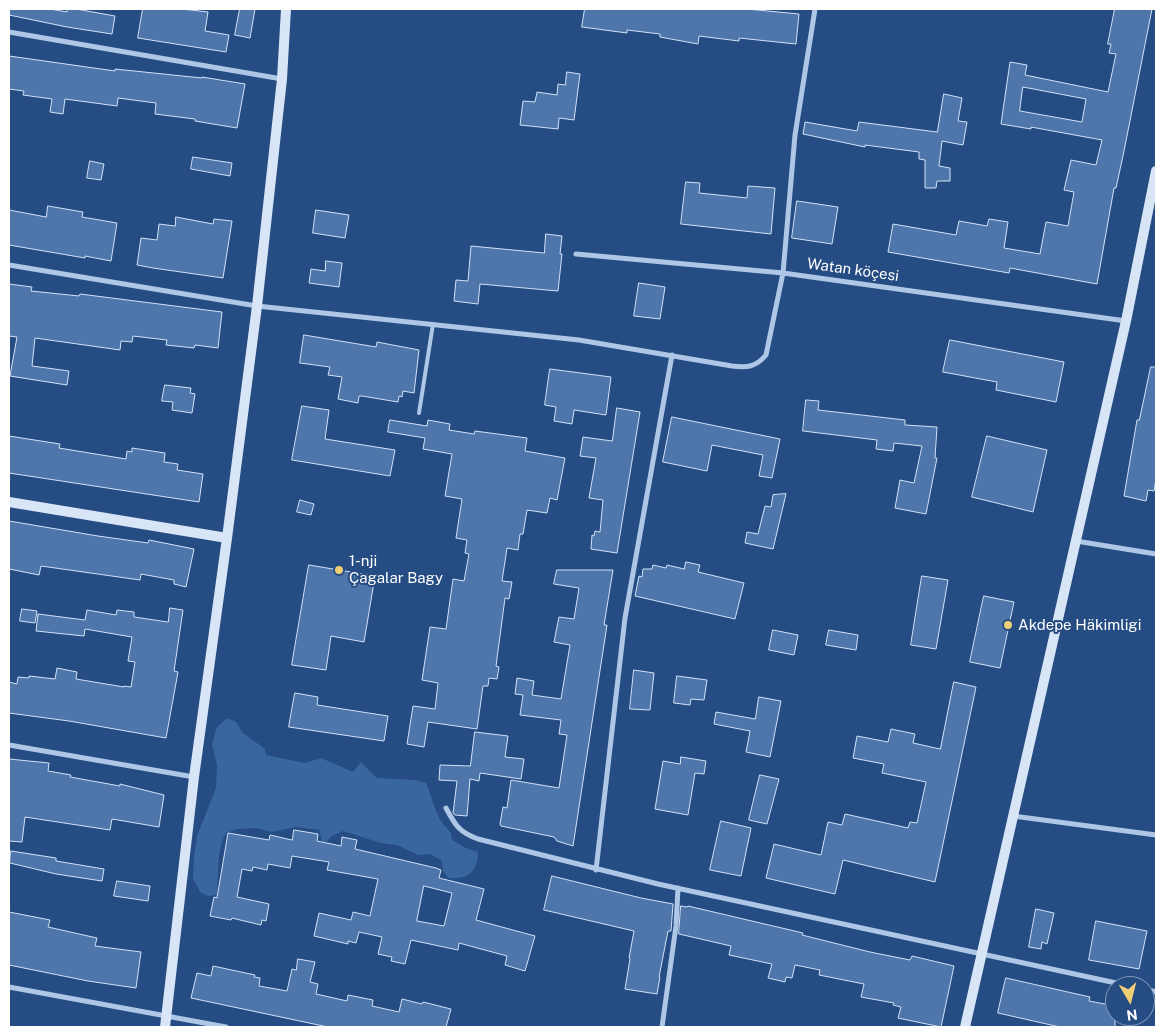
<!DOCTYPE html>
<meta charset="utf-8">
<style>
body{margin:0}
#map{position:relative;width:1165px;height:1036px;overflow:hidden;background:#264d83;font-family:"Public Sans",sans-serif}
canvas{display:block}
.frame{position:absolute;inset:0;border:10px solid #fff;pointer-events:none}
.north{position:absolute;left:1105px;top:976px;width:50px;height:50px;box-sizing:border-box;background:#264d83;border:1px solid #7d94b5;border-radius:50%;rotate:172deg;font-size:14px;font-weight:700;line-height:20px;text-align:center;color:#fff}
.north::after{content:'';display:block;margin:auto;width:18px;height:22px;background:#f0ce73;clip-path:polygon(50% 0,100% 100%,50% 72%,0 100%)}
</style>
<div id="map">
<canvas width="1165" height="1036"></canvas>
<div class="frame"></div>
<div class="north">N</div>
</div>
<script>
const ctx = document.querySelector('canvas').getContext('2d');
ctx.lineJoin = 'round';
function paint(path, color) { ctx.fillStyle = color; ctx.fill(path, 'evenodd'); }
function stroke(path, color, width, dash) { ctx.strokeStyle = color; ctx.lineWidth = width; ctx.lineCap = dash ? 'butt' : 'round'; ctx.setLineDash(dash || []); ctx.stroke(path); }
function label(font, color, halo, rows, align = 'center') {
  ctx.font = font + ' "Public Sans",sans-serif'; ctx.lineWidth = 4; ctx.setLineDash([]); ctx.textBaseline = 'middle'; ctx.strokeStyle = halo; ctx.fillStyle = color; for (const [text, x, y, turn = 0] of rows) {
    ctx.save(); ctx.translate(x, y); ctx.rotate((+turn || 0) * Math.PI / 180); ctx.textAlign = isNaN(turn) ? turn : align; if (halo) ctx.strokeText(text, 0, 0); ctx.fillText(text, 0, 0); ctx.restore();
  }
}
const green = new Path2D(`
 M227,718L236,722L243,733L265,749L266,755L305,763L321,758L353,772L361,762L377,778L415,780L426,783L435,808L440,820L451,833L452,840L466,848L478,852C477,874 468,879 448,878L443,871L442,861L430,854L418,855L397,845L381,843L343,831L332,836L326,842L322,841L319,830L297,827L271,832L257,828L237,829L226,833C216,851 219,874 217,895L208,896L200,892L193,878L194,857L197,836L216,788L217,765L212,744L217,727Z`);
const building = new Path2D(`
 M9,9H50L67,12V9H76L115,16L112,34L67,27L9,15Z
 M143,9H182L208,12L205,31L229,35L226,52L138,38Z
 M240,9H255L250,38L235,35Z
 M585,9H747L799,14L796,44L739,38V41L699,36L698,44L660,37V34L627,30V33L582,27Z
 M1115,9H1152L1124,151L1116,188H1114L1097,284L1010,268L1009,273L888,252L893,224L956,235L959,221L987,226L989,219L1008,222L1004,248L1040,254L1046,222L1068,226L1074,192L1064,190L1071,160L1096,165L1102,140L1031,127V129L1001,124L1010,62L1027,65L1025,75L1108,92L1116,54L1109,53L1111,44H1108ZM1023,87L1086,99L1082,122L1020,111Z
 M9,56L115,71V69L202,78V77L245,84L237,128L195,121V119L155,114L156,103L118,98L117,106L65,99L63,114L50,112L52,99L23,95L24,91L9,89Z
 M567,72L580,74L574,120L559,118L558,129L520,125L523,101L535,102L537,92L557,95L558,84L565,85Z
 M944,94L962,98L958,121L967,122L963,145L942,141L939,166L950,168V181H937L936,188H925V160L919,159V152L865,145V147L803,134L805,122L857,131L859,122L937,132Z
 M193,157L232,163L230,176L191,169Z
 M90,161L104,164L101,180L87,178Z
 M686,182L700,183L699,193L747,198L748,186L775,188L771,234L681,224Z
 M797,201L838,207L832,244L792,238Z
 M48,206L83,212L82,217L117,223L111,261L85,256V258L9,245V210L46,217Z
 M316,210L349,215L345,238L313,233Z
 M176,217L213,224L214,219L232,221L223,278L153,268L137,265L141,238L157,240L159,224L175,226Z
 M546,234L562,236L560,254H562L558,291L480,284L478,304L454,301L456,280L468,281L471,246L544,253Z
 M326,261L342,263L339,287L309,283L311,269L325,271Z
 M639,283L665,287L660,319L634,316Z
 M9,284L32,287L31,291L79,296L80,294L222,312L218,348L195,345L194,348L166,345L167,340L133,336L132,342L121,341L120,350L35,338L32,366L69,371L67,385L10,376L17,337L9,336Z
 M304,335L376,347L377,342L419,350L414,393L403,391L402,397L399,396L398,402L362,396H359L358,403L338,399L342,377L328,375L330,367L300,363Z
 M950,340L1064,362L1056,402L996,390L997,382L943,372Z
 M1151,367H1156V479L1154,491L1148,490L1146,501L1124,496L1137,420H1139Z
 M550,369L611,377L606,415L574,410L572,424L554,421L556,407L545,405Z
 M165,385L191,388L190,393L195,394L192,413L172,410L173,402L162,401Z
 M806,400L819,401L818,410L905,420V425L937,427L935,458H937L926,514L895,508L900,480L914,483L922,446L894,443L893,451L876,449L877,440L803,431Z
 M302,406L329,410L325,439L395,450L390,476L292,460Z
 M617,408L640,412L617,553L591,549L592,535L594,536L595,531L600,532L603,500L589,498L596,458L580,456L583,437L612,441Z
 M672,417L780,439L772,478L759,476L763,455L712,445L707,471L663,462Z
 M390,420L427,426L428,420L450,424L449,430L474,434L475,431L527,438L525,451L565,458L557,500L550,498L547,513L527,510L523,534H520L518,550L507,548L502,581L512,582L509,599L505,598L496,666L499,667L497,679L489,678L488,686H483L477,729L428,722L424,747L407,744L413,706L435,709L438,683L422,680L430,627L446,629L453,579L464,581L469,554L465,553L467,540L456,538L462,499L445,496L452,454L423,449L425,438L388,432Z
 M9,436L60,444L59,448L126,459L127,451L132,452V448L165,453L164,462L178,464L177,470L203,474L199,502L9,473Z
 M987,436L1047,450L1033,512L972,497Z
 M786,494L773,549L745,543L747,532L758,534L765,506L771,507L773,495Z
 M300,500L314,504L311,515L297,512Z
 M9,521L98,536L148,543L149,540L194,549L186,587L174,584V580L141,574L140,580L41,566L39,575L9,569Z
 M686,562L700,565L698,572L744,583L735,619L635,596L639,576L642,577L643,569H652L653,565L666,568L667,565L684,569Z
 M309,565L375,576L364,642L331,636L326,670L292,665Z
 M557,570H613L604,625H607L573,846L557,841L554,837L501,826L500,824L503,807L507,808L511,780L559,788L567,735L559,734L561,720L520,715L523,695L515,694L517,678L534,681L532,695L561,699L570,645L554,642L559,617L574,619L579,588L554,584Z
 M922,576L948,580L936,649L911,645Z
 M984,596L1014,602L1000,668L970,662Z
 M170,608L183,610L174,671L178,672L166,738L69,721L9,713V682L17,684L18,677L29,678V676L55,679L57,668L77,672L76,679L124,687V686L131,687L135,662L128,661L132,637L85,629L84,636L36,631L38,614L85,620L87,610L116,615L117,610L134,612V617L168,622Z
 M22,609L37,611L35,623L20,621Z
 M773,630L798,635L794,655L769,650Z
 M829,630L858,635L856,650L826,645Z
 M634,670L654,673L650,710L630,709Z
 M677,676L707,680L704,700L691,699L690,705L674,703Z
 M954,682L976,687L935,882L843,860L835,894L766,878L774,844L821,855L828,822L842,825L845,814L908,828L910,822L917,823L926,782L882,773L884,764L853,758L857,736L888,742L891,729L915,734L913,743L940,749Z
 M295,693L318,697L317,705L388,716L384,741L289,727Z
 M759,697L781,701L770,757L746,752L750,731L714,724L716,712L755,719Z
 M475,732L508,736L505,757L524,759L521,779L480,773L479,781L470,779L467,816L455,815L453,813L457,781L439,780L440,765L470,766Z
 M681,757L706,761L704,774L695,773L688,815L655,809L663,761L680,764Z
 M9,759L49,763L48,771L71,775L70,777L120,786V784L164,795L159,827L112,819L110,830L25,817L22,842L9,841Z
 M760,775L779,779L767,824L749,820Z
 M721,821L751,828L741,876L710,870Z
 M294,830L318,834L317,841L341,846L342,837L357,840L355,849L436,868L441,870L439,878L484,889L476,920L535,936L525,971L505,965L507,956L459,943L458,950L411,940L405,964L391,961L392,957L378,954L382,937L359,932L356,943L348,941V944L314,936L319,913L351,920L353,912L370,916L378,879L327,870L329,862L292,856L290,868L268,864L267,870L253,867L252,871L242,869L237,897L269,904L266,921L262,920L261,925L232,918L231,920L210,916L214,897L217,898L228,833L269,840L270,835L292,840ZM424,886L452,893L444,926L417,921Z
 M11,851L56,858V861L104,869L102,881L56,874L10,863Z
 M552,876L641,898L673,904L671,931H668L659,977H660L657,994L625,989L630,959L629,958L634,931L544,910Z
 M117,881L150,886L148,901L114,896Z
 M681,906L687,907L688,906L803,933L802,935L870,952L910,960L912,956L954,966L941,1027L898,1018L901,1007L893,1005L894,1003L861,997L864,984L819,975L820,970L795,965L792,978L786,977L785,982L768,978L772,964L729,955L731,946L679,934Z
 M1036,909L1054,913L1047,944L1042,942L1041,949L1029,947Z
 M9,912L50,920L48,927L97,938L95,946L141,952L136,988L88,981L9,965Z
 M1096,921L1147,931L1139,969L1089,960Z
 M298,959L315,962L310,982L318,984L316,994L347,1001L348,995L373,1000L372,1006L399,1012L402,999L422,1004L423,1002L451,1009L446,1027H328L191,998L197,973L211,976L213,966L255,975L254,977L260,978L259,986L287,991L292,969L296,970Z
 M1006,978L1090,997L1089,1001L1115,1006V1027H1060L998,1013Z`);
const lane = new Path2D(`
 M419,413L433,324`);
const street = new Path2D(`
 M9,32L282,79
 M576,254L783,273L1126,321
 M9,265L257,306L579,340L732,366C747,368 756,367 766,355L783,273L795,135L815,9
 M1076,541L1156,554
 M9,745L194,777
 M446,808C455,825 459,832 478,839L658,884L1130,986
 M1013,816L1156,835
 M596,870L625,618L672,355
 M9,987L226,1027
 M1145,989L1156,992
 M662,1027L676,926L678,888`);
const secondary = new Path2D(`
 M9,502L227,538
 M165,1027L194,777L227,538L257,306L282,79L286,9
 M965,1027L1126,321L1156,171`);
const markers = [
 [339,570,5,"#f0ce73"],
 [1008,625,5,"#f0ce73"]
];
const streetNames = [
 ["Watan köçesi",853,270,8]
];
const poiNames = [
 ["1-nji",349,561],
 ["Çagalar Bagy",349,578],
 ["Akdepe Häkimligi",1018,625]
];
paint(green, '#3a66a0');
paint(building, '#4e76ab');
stroke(building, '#d2e2f6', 1);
stroke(lane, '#aec7e7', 4);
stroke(street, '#aec7e7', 5);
stroke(secondary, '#d8e5f6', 10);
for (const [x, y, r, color] of markers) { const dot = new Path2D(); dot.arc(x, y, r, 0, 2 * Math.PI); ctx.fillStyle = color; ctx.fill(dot); stroke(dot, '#264d83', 2); }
label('15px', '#fff', '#264d83', streetNames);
label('15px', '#fff', '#264d83', poiNames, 'left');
</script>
